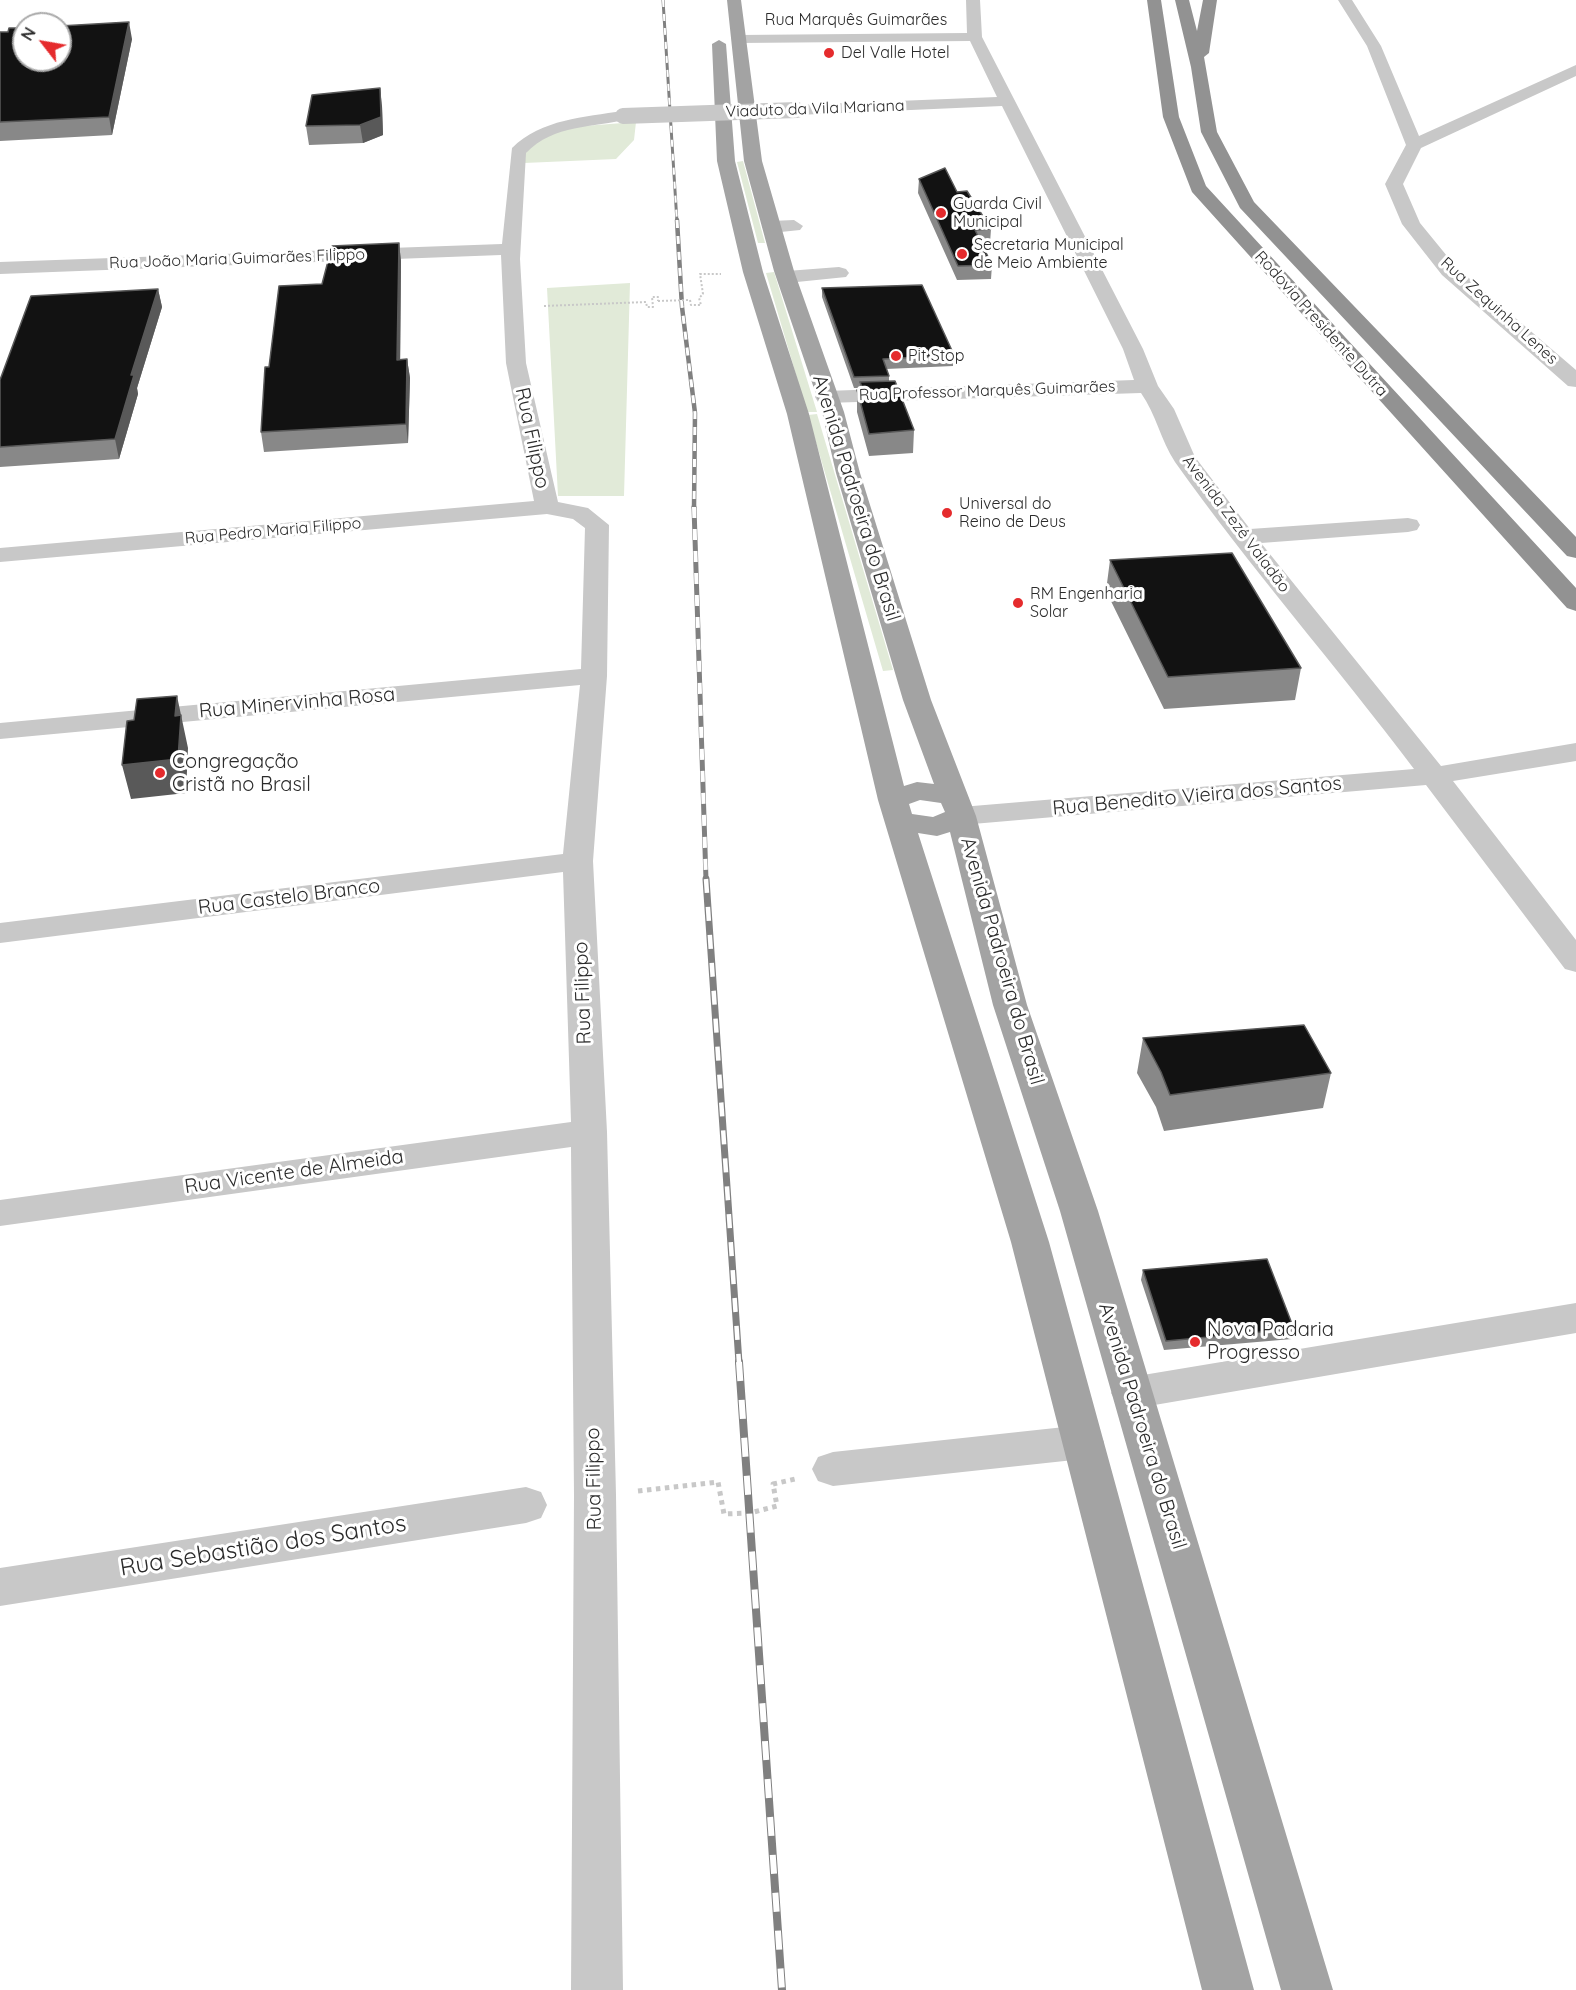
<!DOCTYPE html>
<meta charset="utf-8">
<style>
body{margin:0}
#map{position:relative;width:1576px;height:1990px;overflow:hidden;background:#fff;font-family:Quicksand,sans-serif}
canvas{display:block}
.north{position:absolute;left:12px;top:12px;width:60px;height:60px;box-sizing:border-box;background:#fff;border:2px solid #aaa;border-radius:50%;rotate:301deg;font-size:16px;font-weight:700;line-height:24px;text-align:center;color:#2b2b2b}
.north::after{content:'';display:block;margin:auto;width:21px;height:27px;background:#e52b2d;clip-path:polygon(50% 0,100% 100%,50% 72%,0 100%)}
</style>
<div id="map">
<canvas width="1576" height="1990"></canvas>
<div class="north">N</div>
</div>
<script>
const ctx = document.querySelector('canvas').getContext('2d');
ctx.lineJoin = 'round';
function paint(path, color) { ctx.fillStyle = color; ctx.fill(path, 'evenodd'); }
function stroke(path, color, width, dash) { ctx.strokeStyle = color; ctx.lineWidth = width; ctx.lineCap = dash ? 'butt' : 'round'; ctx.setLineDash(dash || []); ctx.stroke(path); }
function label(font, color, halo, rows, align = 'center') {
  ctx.font = font + ' Quicksand,sans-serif'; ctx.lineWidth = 6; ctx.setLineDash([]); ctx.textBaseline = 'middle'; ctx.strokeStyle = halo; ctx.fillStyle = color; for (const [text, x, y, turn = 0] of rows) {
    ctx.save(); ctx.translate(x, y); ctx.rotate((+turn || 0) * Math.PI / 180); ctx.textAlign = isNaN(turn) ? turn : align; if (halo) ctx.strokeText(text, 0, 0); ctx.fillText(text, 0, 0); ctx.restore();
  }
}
const green = new Path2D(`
 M636,122L634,140L616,159L524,163L522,159L534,140L571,127Z
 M743,161L765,243H758L737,162Z
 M774,272L817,412H807L766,273Z
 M630,283L624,496H558L547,288Z
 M817,414L893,670L883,671L808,415Z`);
const pathFar1 = new Path2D(`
 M690,300L691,305H701L699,298L703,294L700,274H721
 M544,306L646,302L647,307H653L652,297H658V301`);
const path = new Path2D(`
 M638,1491L718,1482L724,1514L750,1513L777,1506L773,1484L795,1479`);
const minor = new Path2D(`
 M966,0H980L982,37L1143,349L1158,386L1174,409L1195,457L1250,529L1408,518L1417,520L1420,525L1417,530L1408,532L1261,543L1441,766L1576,743V761L1453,781L1576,940V972L1565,969L1426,785L961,825L951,822L946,816L951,810L961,807L1414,769C1336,665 1250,568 1175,462C1161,441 1156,414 1141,393L826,403L818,402L815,397L818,392L826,391L1134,380L1123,349L1002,106L797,115L789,110L797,105L997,97L970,41L739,43L732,39L739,35L967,33Z
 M1338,0H1352L1381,46L1419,136L1576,65V76L1421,148L1403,184L1420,223L1456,267L1576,370V387L1568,386L1442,275L1402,224L1385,184L1406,145L1367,46Z
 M623,111L629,113L631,116L629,119C593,128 554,124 526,153L520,259L526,363L558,502L588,508L609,525L607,676L593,861L607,1132L616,1495L623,1990H571L574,1495L571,1147L0,1226V1200L571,1122L563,872L0,943V923L563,854L580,685L0,739V723L581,669L585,528L573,519L547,514L0,562V548L534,501L506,363L501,255L0,274V262L502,244L512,148C542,119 584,117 623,111Z
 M794,220L803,226L800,230L771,233L762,227L771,221Z
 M839,267L846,269L849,273L846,277L787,283L777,277L787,271Z
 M1576,1303V1333L1131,1409L1117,1404L1111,1393L1117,1382L1131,1377Z
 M1083,1425L1098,1430L1104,1442L1098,1454L1083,1459L833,1486L818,1481L812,1469L818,1457L833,1452Z
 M526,1487L541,1492L547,1505L541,1518L526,1523L0,1606V1568Z`);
const major = new Path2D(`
 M727,0H741L762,161L794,271L844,412L860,473L931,700L976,816L1027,1005L1098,1211L1333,1990H1281L1060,1211L993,1005L950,832L937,836L918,833L1049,1242L1254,1990H1202L1011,1242L878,800L787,414L743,272L717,161L712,44L719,40L726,44L735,161L763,272L809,414L904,786L917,782L934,784L903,700L836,473L822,412L774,271L744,161ZM920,800L941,803L945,812L933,817L912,814L909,804Z`);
const highway = new Path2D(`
 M1147,0H1161L1179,117L1206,186L1576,588V611L1567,608L1192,192L1163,117Z
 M1175,0H1189L1197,31L1203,0H1217L1209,53L1204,57L1217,132L1254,202L1576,537V558L1567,556L1240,208L1201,132L1191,67Z`);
const railFar4 = new Path2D(`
 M663,0L677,222`);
const railFar3 = new Path2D(`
 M677,220L682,307L695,413L694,508`);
const railFar2 = new Path2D(`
 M694,507L706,880`);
const railFar1 = new Path2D(`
 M706,879L739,1363`);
const rail = new Path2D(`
 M739,1362L782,1990`);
const pathBridge = new Path2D(`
 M658,301L690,300`);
const minorBridge = new Path2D(`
 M623,116L797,110`);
const wall = new Path2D(`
 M0,32L132,39L112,135L0,141Z
 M382,106L383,135L363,143L309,145L306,126Z
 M919,179L957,192L991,229L990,243H982L992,265L991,279L957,280L918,193Z
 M399,243L401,261L400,360L407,359L410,378L408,443L264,452L261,432L269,367L322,284Z
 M822,288L954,355L953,366L886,369L889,376V381L914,430L913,453L869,456L857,412V390H860V388H854L822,297Z
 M158,289L162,307L137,388L138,394L119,459L0,467V380Z
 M1110,560L1301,668L1295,700L1164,709L1106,591Z
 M1143,1038L1331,1073L1323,1108L1164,1131L1156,1107L1137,1073Z
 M1143,1270L1294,1329L1292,1339L1164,1350L1141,1280Z`);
const shadedWall = new Path2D(`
 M129,22L132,39L112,135L109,117Z
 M380,88L382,106L383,135L363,143L360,125Z
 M399,243L401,261L400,379L397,360Z
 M158,289L162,307L137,388L138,394L119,459L115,439L131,375Z
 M407,359L410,378L408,443L406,424Z
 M177,696L188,748L186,793L131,799L122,765L175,716Z`);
const building = new Path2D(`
 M129,22L109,117L0,122V32H8L9,28H24V60H60V26Z
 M380,88L381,117L360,125L306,126L312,95Z
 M945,168L957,192L967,191L991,229L975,230L992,265L958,266L919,179Z
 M399,243L397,360L407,359L406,424L261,432L265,367H269L279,286L322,284L332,246Z
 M922,285L954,355L883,359L889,376L854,377L822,288Z
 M158,289L131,375H134L115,439L0,447V380L31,296Z
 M895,381L914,430L869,434L857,390H863L860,382Z
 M1232,553L1301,668L1168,677L1110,560Z
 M177,696L175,716L181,715L178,759L122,765L127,721L134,720L137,699Z
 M1304,1025L1331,1073L1170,1095L1161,1072L1143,1038Z
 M1267,1259L1294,1329L1166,1341L1143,1270Z`);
const markers = [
 [829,53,6,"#e52b2d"],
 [941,213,6,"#e52b2d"],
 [962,254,6,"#e52b2d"],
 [896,356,6,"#e52b2d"],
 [947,513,6,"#e52b2d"],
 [1018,603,6,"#e52b2d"],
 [160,773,6,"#e52b2d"],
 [1195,1342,6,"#e52b2d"]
];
const farStreetnames = [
 ["Rua Marquês Guimarães",856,20],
 ["Viaduto da Vila Mariana",815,109,-2],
 ["Rua João Maria Guimarães Filippo",237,259,-2],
 ["Rua Zequinha Lenes",1499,311,42],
 ["Rodovia Presidente Dutra",1321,324,48],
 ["Rua Professor Marquês Guimarães",987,391,-2],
 ["Avenida Zezé Valadão",1236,524,53],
 ["Rua Pedro Maria Filippo",273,531,-5]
];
const farPoinames = [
 ["Del Valle Hotel",841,53],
 ["Guarda Civil",953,204],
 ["Municipal",953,222],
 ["Secretaria Municipal",974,245],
 ["de Meio Ambiente",974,263],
 ["Pit Stop",908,356],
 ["Universal do",959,504],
 ["Reino de Deus",959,522],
 ["RM Engenharia",1030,594],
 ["Solar",1030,612]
];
const streetNames = [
 ["Rua Filippo",532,438,78],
 ["Avenida Padroeira do Brasil",856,498,73],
 ["Rua Minervinha Rosa",297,703,-5],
 ["Rua Benedito Vieira dos Santos",1197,796,-5],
 ["Rua Castelo Branco",289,897,-7],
 ["Avenida Padroeira do Brasil",1002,961,74],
 ["Rua Filippo",583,993,-92],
 ["Rua Vicente de Almeida",294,1172,-8],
 ["Avenida Padroeira do Brasil",1142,1426,73],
 ["Rua Filippo",594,1479,-91]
];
const poiNames = [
 ["Congregação",172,762],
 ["Cristã no Brasil",172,785],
 ["Nova Padaria",1207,1330],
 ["Progresso",1207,1353]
];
const nearStreetnames = [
 ["Rua Sebastião dos Santos",263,1546,-9]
];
paint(green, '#e1ead8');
stroke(pathFar1, '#c8c8c8', 2, [2, 2]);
stroke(path, '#c8c8c8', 5, [4.5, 4.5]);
paint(minor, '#c8c8c8');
paint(major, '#a3a3a3');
paint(highway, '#929292');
stroke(railFar4, '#808080', 3);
stroke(railFar3, '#808080', 4.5);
stroke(railFar2, '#808080', 5);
stroke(railFar1, '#808080', 7);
stroke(rail, '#808080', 8);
stroke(railFar4, '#fff', 2, [7]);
stroke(railFar3, '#fff', 3, [8]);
stroke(railFar2, '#fff', 4, [11]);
stroke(railFar1, '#fff', 4.5, [14]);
stroke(rail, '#fff', 6, [19]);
stroke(pathBridge, '#c8c8c8', 2, [2, 2]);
stroke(minorBridge, '#c8c8c8', 16);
paint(wall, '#888');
paint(shadedWall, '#595959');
paint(building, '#121212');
stroke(building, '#595959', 1.5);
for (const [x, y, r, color] of markers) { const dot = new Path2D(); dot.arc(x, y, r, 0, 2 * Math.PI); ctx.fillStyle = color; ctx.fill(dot); stroke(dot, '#fff', 2); }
label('16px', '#2b2b2b', '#fff', farStreetnames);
label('16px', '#2b2b2b', '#fff', farPoinames, 'left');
label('20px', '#2b2b2b', '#fff', streetNames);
label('20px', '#2b2b2b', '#fff', poiNames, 'left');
label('24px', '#2b2b2b', '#fff', nearStreetnames);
</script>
